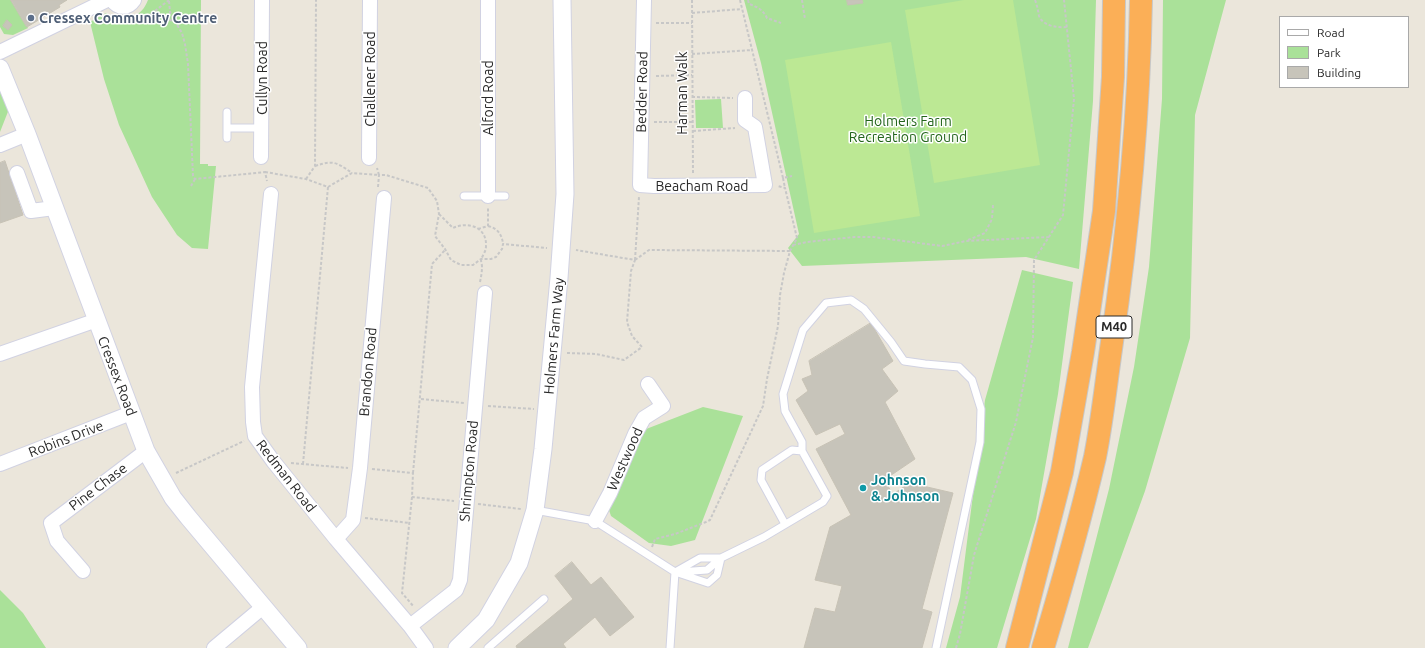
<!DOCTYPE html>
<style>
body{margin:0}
#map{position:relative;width:1425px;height:648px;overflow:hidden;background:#ebe6db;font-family:Ubuntu,sans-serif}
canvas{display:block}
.legend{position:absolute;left:1279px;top:16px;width:130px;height:72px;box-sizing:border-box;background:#fff;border:1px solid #a9a9a9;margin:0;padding:5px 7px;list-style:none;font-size:12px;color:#292929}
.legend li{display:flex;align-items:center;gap:8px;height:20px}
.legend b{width:20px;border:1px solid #a9a9a9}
</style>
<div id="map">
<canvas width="1425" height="648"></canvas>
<ul class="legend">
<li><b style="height:5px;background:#fff"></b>Road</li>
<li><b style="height:11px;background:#aae199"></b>Park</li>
<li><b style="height:11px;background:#c7c4ba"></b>Building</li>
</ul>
</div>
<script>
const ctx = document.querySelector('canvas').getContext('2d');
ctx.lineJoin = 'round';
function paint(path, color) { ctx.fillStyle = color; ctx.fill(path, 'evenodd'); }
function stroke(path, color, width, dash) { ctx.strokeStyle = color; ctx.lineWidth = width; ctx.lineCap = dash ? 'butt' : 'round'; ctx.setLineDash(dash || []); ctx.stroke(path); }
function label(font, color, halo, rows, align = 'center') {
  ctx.font = font + ' Ubuntu,sans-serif'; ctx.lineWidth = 3; ctx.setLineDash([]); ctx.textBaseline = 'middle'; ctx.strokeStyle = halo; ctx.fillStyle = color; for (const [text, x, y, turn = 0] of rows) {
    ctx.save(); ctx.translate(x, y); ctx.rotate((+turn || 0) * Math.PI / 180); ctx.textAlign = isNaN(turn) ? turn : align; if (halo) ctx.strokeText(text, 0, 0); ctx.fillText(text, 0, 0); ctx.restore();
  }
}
const green = new Path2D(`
 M0,0H11L28,28L13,35L4,34L0,27Z
 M148,0H201L200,164H208V166H216L208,249L192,248L177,235L152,197L119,125L104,79L90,22L106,13C122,24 141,19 148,0Z
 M744,0H1096L1093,101L1079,269L1026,257L802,266L788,248L799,234L761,63Z
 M1163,0H1226L1195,115L1190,338L1145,491L1088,648H1068L1109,489L1134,367L1149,267L1162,99Z
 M0,88L9,109L0,132Z
 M721,99L723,128H696L695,100Z
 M1022,270L1073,282L1058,394L1036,519L997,648H946L960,597L985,400Z
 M703,407L743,416L695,540L671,546L649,543L611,516L609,510L641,431Z
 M0,590L23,613L46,648H0Z`);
const pitch = new Path2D(`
 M964,0H1013L1040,165L934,183L905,10Z
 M891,42L920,216L814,233L785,60Z`);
const building = new Path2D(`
 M11,0H67L59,5L60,7L27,27Z
 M847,0H862L863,3L848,5Z
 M7,20L12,25L8,30L3,26Z
 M5,161L23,215L0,223V163Z
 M871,323L893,361L882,369L898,391L885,402L915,459L884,480L893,494L910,483L953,493L922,609L932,612L922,648H804L815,608L835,612L842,586L815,580L830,527L851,515L816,449L845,434L840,424L816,435L796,400L808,391L802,379L812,375L809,361Z
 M572,562L591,585L601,577L634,617L610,636L595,617L563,644L566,648H517L516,646L573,599L555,576Z`);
const path = new Path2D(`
 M692,0L693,173
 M740,0L783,178L792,176
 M748,0L749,4C758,7 763,10 767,18L781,23
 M802,0L805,19
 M1035,0C1037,5 1038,10 1039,16C1043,26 1057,28 1067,27
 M169,1L170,12L175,22
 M692,13L742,9
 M151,14L169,0
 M102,17L116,21L123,22L150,14L158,16L167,18L176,23L182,33L185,44L188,64L193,176L195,179L265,172L267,181
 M656,23H692
 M692,54L752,50
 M656,76L692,75
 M692,97L733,98
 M654,122H692
 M693,131L735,128
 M315,166C334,160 336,162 352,173
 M265,172L306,179L328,187L352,173L379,175L377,168
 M783,178L785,188
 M306,179L315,166L316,0
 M191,186L195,179
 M378,187L379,175H386L428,188L437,201L439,214L435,236L445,249L451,260L461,265H473L481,259H491L496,257L502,249L503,244L547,248
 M439,214L453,228C468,221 487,227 486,246C486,252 482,256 481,260C481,262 482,264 482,267C482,272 481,277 480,282
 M488,226C497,228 502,234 503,244
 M478,229L488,226V207
 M968,240L985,233L992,219L993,205
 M793,245L807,242L854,237H873L942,246L966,241L1049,237
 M635,260L649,250L790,251
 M635,260L639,197
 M567,353L596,354L624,360L642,347L632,336L627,322L631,271L635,260L576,250
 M421,399L464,403
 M488,406L534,409
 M291,463L348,468
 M303,464L328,187
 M372,469L413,473L412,497L454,501
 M176,473L244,441
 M413,473L432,264L445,250
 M412,497L402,593L414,607
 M478,504L521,509
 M365,518L410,523
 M652,547L655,539L675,534L706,522L710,520L763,406L767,379L778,326L780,295L784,273L790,251L797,238L785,188L778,186
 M956,648L960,634L974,555L1016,422L1033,337L1034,260L1063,215L1074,99L1064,0`);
const service = new Path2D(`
 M227,112V128
 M227,138V128H261
 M464,196H505
 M802,451V442L785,411L783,394L803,330L826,303L851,300L864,309L891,342L904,361L925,364L959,367L972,380L981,409L980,442L936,648
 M535,510L595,521L675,572L670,648
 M677,571L700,558H721
 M675,572L708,583L717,575L721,558L764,537L823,502L827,496L802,451L792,450L762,470L761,480L785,524
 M679,572L707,570L721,558
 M488,648L544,599`);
const minor = new Path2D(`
 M112,0C118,9 128,9 134,0
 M644,0L640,185L654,186L765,185L755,127L745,120V98
 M0,52L107,0
 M0,145L27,134
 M261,157L262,0
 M369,158L370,0
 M17,173L31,211L54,208
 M271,194L252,387L253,422L255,436L273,461L336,539L410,626L426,648
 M488,196V0
 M0,354L97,320
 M0,464L131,413
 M595,521L610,493L635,434L644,418L663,406L648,384
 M336,539L353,520L360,468L384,198
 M83,571L57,541L51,523L146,451
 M410,626L456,590L460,580L485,293
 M214,648L263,607`);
const tertiary = new Path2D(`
 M0,68L27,134L146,451L173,498L188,517L298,648
 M457,648L486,620L519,563L535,510L543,449L559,278L565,194L562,0`);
const motorway = new Path2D(`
 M1017,648L1062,472L1083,352L1104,211L1113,77L1114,0
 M1043,648C1062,585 1080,521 1095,457C1102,422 1106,384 1111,349C1128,233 1139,117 1141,0`);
const markers = [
 [31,18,4,"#5c6f8a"],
 [863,488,4,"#0f9aa8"]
];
const shields = [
 [1114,327,36]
];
const shieldNames = [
 ["M40",1114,327]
];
const serviceNames = [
 ["Cressex Community Centre",39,18]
];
const streetNames = [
 ["Cullyn Road",262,78,-90],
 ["Challener Road",370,79,-90],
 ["Bedder Road",642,92,-89],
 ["Harman Walk",682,93,-90],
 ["Alford Road",488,98,-90],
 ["Beacham Road",702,186],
 ["Holmers Farm Way",554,336,-85],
 ["Brandon Road",368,372,-85],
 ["Cressex Road",117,376,69],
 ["Robins Drive",66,439,-21],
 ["Westwood",625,459,-66],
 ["Shrimpton Road",469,471,-85],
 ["Redman Road",286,476,52],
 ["Pine Chase",98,487,-37]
];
const parkNames = [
 ["Holmers Farm",908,121],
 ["Recreation Ground",908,137]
];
const cultureNames = [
 ["Johnson",871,480],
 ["& Johnson",871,496]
];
paint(green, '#aae199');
paint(pitch, '#bce894');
paint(building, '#c7c4ba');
stroke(building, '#c7c2b5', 1);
stroke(service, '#d1d2e2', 9);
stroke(minor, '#d1d2e2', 16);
stroke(tertiary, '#d1d2e2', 19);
stroke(motorway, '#c7c7c7', 24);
stroke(path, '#c7c7c7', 2, [3, 2]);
stroke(service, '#fff', 7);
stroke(minor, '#fff', 14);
stroke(tertiary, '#fff', 17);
stroke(motorway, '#fbaf57', 22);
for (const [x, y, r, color] of markers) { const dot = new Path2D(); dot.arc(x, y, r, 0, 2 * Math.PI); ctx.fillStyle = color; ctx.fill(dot); stroke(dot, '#fff', 1.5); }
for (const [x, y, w] of shields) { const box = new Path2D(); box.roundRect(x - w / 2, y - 11, w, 22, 3); ctx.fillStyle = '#fff'; ctx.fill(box); stroke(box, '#292929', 1); }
label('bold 13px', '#292929', null, shieldNames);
label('bold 14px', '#4e5e75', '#fff', serviceNames, 'left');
label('14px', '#292929', '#fff', streetNames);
label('14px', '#23651b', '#fff', parkNames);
label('bold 14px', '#0d838f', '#fff', cultureNames, 'left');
</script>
